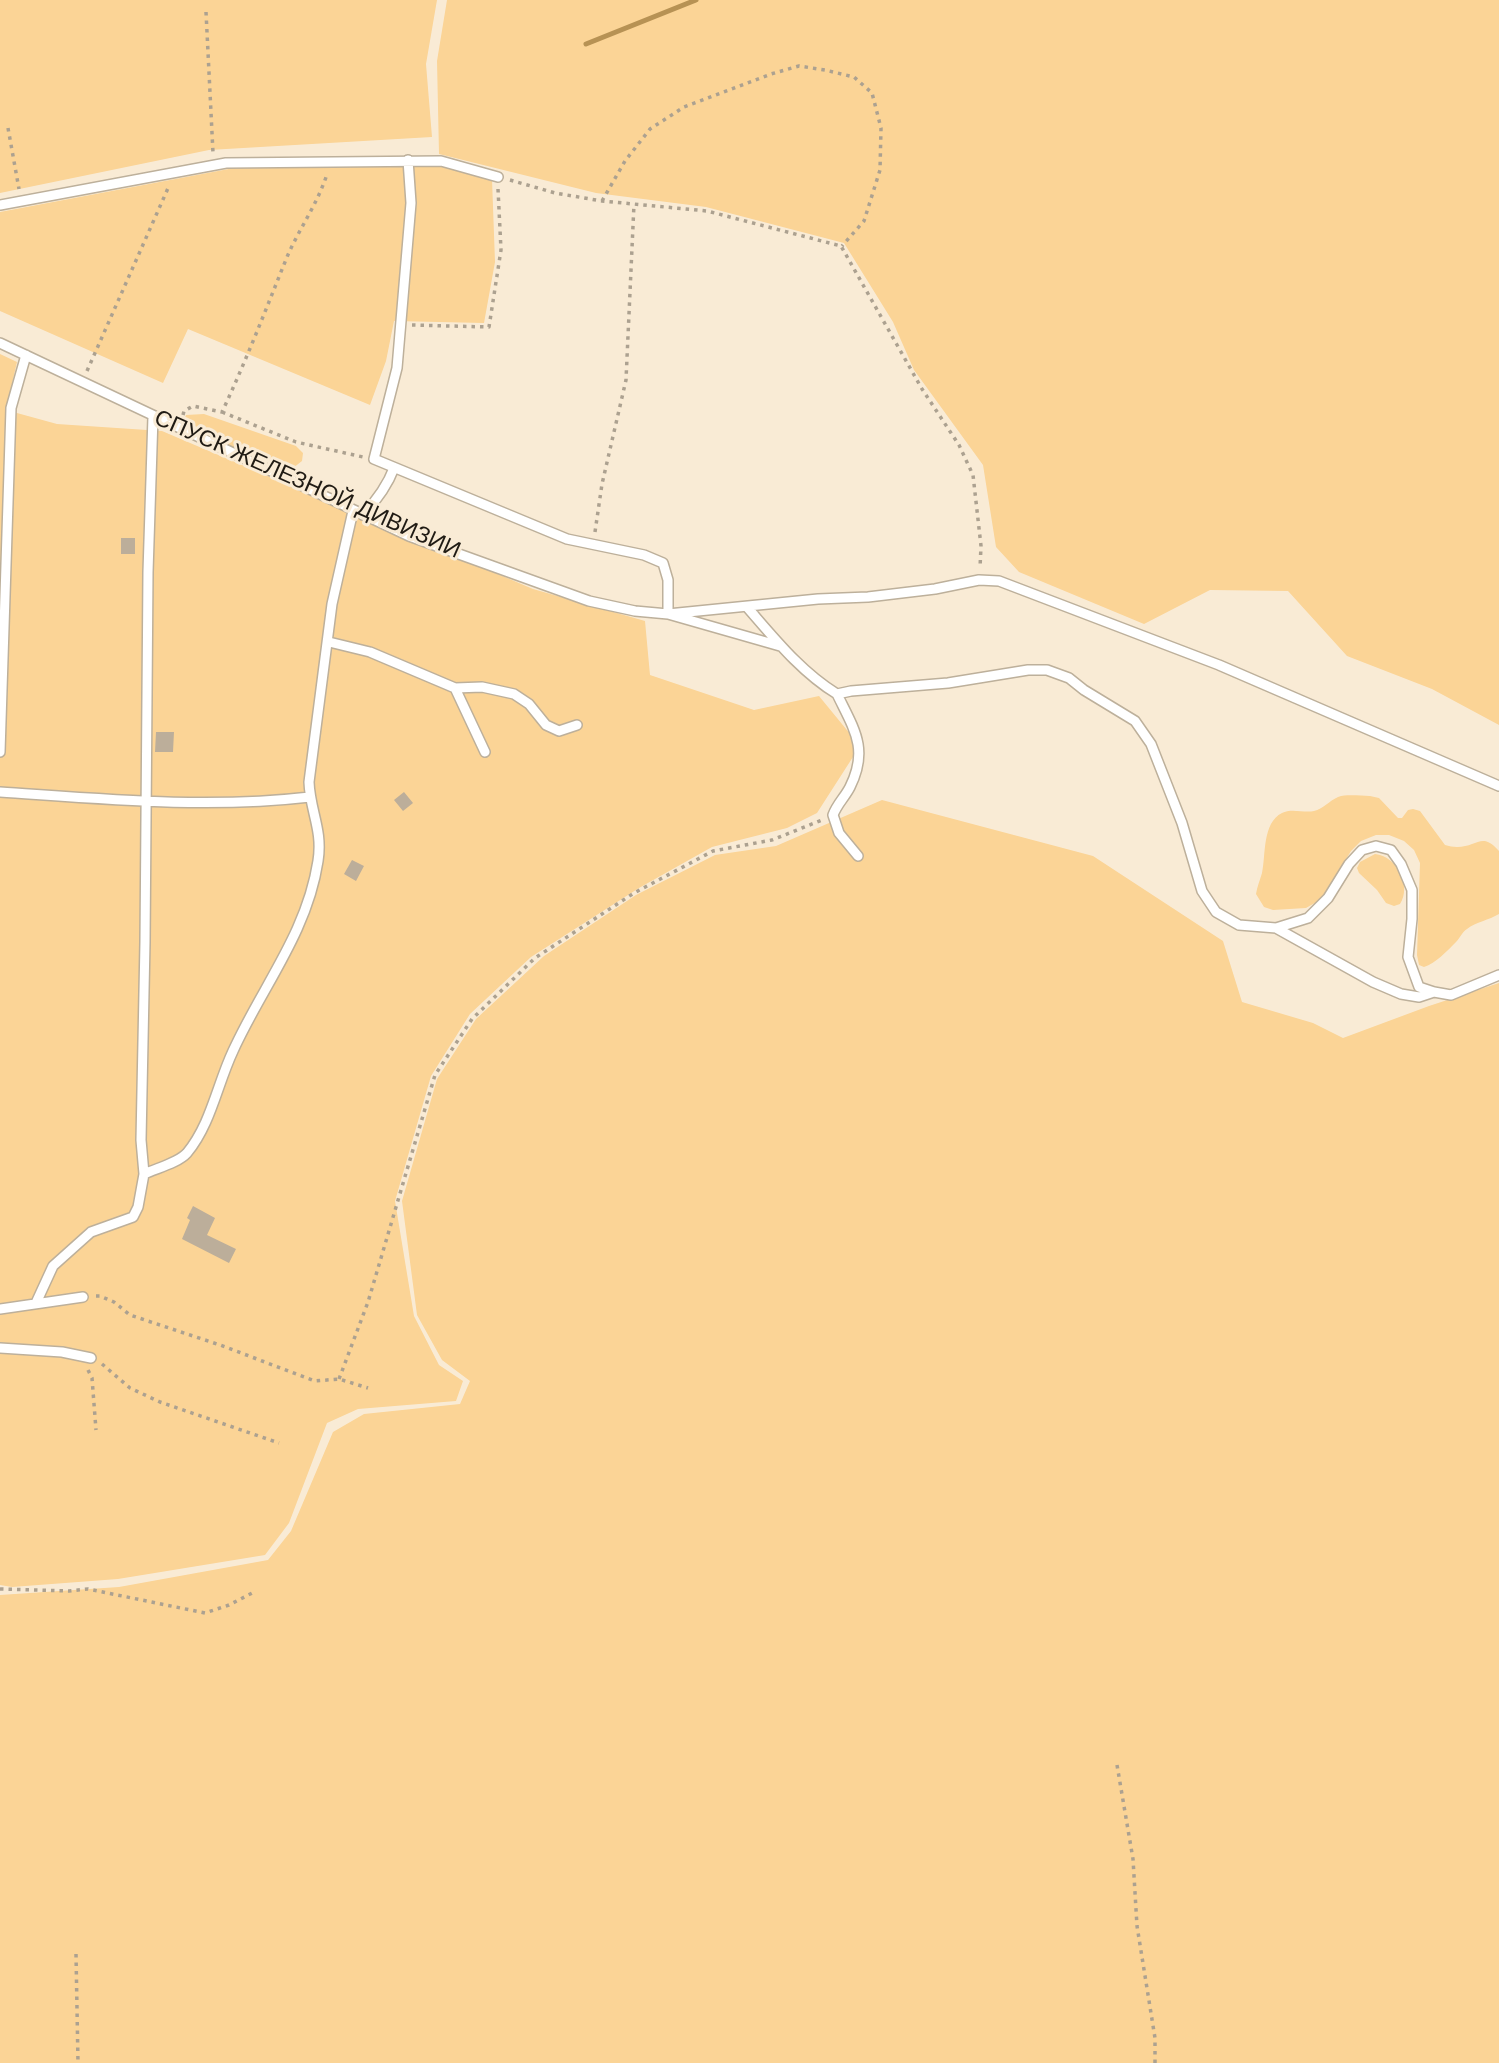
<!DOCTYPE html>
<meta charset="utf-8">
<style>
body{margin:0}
canvas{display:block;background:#f9ebd5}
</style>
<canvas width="1499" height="2063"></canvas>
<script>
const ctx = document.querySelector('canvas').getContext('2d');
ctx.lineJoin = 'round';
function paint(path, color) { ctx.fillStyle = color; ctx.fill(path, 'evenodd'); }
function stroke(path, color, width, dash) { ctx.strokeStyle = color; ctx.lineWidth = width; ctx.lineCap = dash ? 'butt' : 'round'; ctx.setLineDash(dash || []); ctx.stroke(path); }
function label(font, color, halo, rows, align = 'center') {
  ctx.font = font + ' "DM Sans",sans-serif'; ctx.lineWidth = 6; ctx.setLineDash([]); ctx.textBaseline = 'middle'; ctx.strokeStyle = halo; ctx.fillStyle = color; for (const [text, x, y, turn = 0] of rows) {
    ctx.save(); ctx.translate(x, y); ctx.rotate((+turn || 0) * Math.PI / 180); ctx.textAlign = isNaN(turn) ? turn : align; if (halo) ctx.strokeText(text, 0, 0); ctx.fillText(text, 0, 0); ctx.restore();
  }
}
const green = new Path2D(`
 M0,0H437L426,64L432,137L209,150L0,193Z
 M447,0H1499V725L1432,689L1347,656L1288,591L1210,590L1144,624L1019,572L996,547L983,465L914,370L893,322L844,243L706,207L596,193L439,154L437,61Z
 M438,166L492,179L495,262L484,323L394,321L386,361L370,405L188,329L163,383L0,311V212L234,168Z
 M0,354L17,362L6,410L57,424L162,431L533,589L645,621L650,675L754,710L819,696L860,746L817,813L787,828L712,847L639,888L531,957L470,1014L431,1076L395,1201L414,1316L439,1365L463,1381L456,1401L358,1409L327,1423L289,1523L265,1555L118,1579L12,1587L0,1585Z
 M204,414L296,446L303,453L302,461L293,468L239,451L184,420L186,415Z
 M1370,796L1379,798L1398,818H1402L1408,810L1413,809L1420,811L1445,845C1449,846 1453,847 1457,847C1477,847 1482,831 1499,851V914C1489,920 1476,922 1467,929C1462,932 1460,938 1456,942C1447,951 1436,963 1424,967L1419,965L1417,955L1420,863L1414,850L1404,841L1389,835H1376L1361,841L1351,851L1321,900L1313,904L1306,908L1273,910L1264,907L1256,894C1257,887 1260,880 1262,873C1266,855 1262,823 1282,813C1291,808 1304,813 1314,811C1323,809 1329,801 1338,797C1347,794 1360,796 1370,796Z
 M882,800L1093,856L1223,941L1242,1002L1313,1023L1343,1038L1429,1006L1499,983V2063H0V1595L119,1587L268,1560L291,1531L333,1432L364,1414L460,1404L470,1381L442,1360L417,1315L402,1201L437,1079L476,1019L544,956L636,895L715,855L776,846Z
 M1375,854C1397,856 1412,886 1400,904L1394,906L1386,903L1377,890L1359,873L1357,868L1360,862Z`);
const stream = new Path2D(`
 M586,44L696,0`);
const building = new Path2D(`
 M121,538H135V554H121Z
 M156,732H174L173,752H155Z
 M404,792L413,803L403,811L394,800Z
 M352,860L364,866L356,881L344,874Z
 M193,1206L215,1218L207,1235L236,1249L229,1263L182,1239L190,1220L187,1218Z`);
const path = new Path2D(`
 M206,12L213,153
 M8,128L19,189
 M510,180L555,193L602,201L707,211L841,246L922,389L959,445L973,475L981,546L980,568
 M602,201L625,161L650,129L684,107L771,74L799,66L825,70L854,77L872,93L881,128L880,170L864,221L842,246
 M412,325L489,327L501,250L498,189
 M87,371L169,186
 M222,412L296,442L363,457
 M183,415L184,411L193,406L222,412C246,361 266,309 287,257C299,229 318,203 327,174
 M595,532L602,484L626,380L634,204
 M96,1296H100L114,1302L130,1315L220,1345L315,1381L339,1379L368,1388
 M102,1364L130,1388L160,1402L279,1443
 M88,1370L92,1378L96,1430
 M339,1379L368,1302L435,1075L472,1019L535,958L634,893L713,851L772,840L822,820
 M0,1589L69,1591L88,1589L205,1613L229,1605L256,1591
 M1117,1765L1133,1859L1137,1926L1155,2038V2063
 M76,1954L78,2063`);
const lane = new Path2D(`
 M408,160L411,203L397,368L374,459L567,539L644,555L663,563L668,580V614L780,646
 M0,205L226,163L441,161L498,177
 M0,343L409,536L589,601L635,611L668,614L818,599L868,597L935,589L979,580L999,581L1219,665L1499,786
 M363,515C376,501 387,487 394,468
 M747,607C774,638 801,672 837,694L851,691L948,683L1028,670H1047L1069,678L1084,690L1135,721L1151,744L1182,823L1202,891L1216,912L1239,925L1276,928L1308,918L1328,898L1349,864L1362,850L1376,846L1391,850L1401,864L1412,890V919L1408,957L1419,987L1434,992L1451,995L1499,975
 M329,642L370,652L455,688L482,687L514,694L529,704L546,725L559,731L577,725
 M455,688L485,752
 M837,694C854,729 869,749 850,787C845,797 837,804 833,815L839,833L858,856
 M0,752L11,408L26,355
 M0,792C103,799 207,809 310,797
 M1276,928L1373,982L1401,994L1419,997L1434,992
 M144,1174C157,1168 178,1163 187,1153C211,1124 217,1085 233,1051C262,987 307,933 318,861C323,830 310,811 309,782L332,604L353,511
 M36,1303L53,1266L91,1232L133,1217L138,1207L144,1174L141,1140L145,942L148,572L153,416
 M0,1309L83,1297
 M0,1348L62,1352L91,1358`);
const streetNames = [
 ["СПУСК ЖЕЛЕЗНОЙ ДИВИЗИИ",307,485,24]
];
paint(green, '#fbd496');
stroke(stream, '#b79254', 5);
paint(building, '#bcae9a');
stroke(lane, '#bdb09b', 12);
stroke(path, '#aca190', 3.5, [3.5, 5]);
stroke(lane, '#fff', 9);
label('23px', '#201b14', '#f9ebd5', streetNames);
</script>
